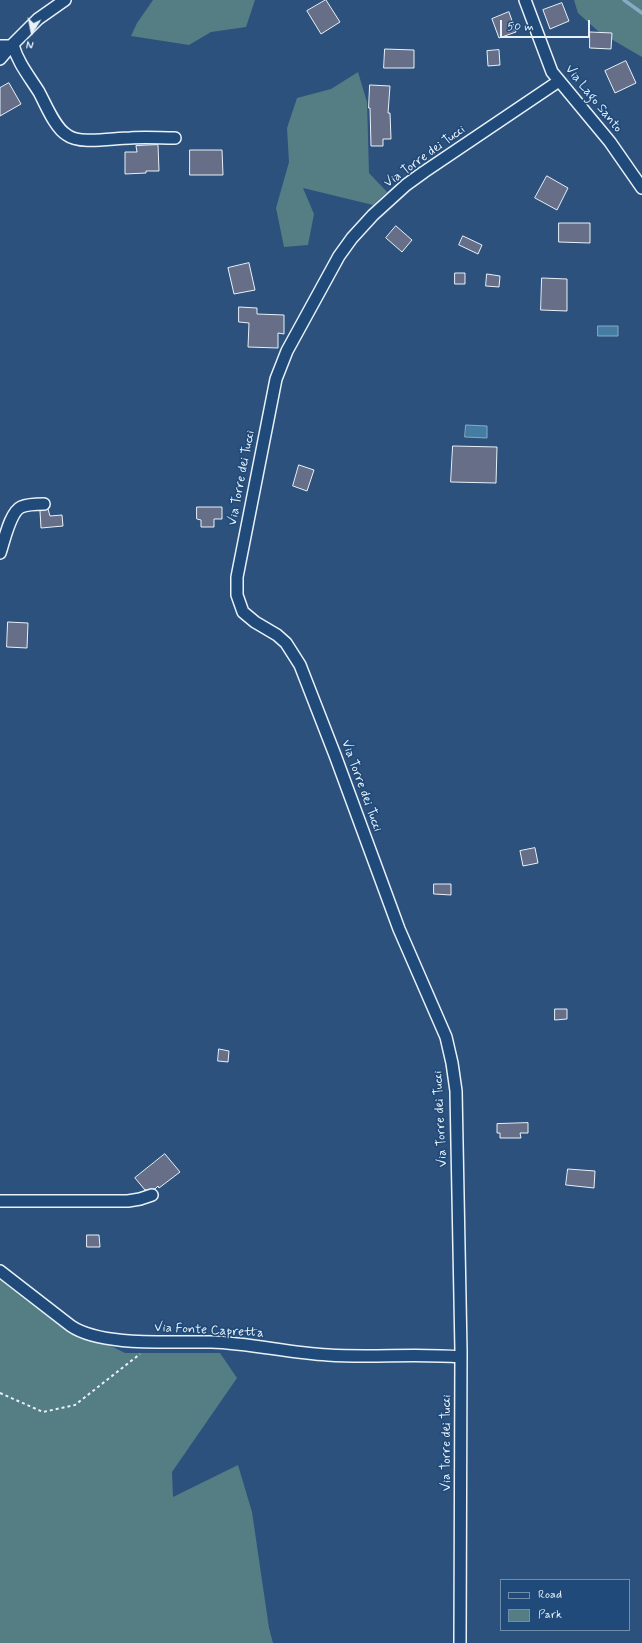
<!DOCTYPE html>
<style>
body{margin:0}
#map{position:relative;width:642px;height:1643px;overflow:hidden;background:#2d517d;font-family:Mynerve,sans-serif}
canvas{display:block}
.legend{position:absolute;left:500px;top:1579px;width:130px;height:52px;box-sizing:border-box;background:#1f4a7a;border:1px solid #6f8dac;margin:0;padding:5px 7px;list-style:none;font-size:12px;color:#e8f1f8}
.legend li{display:flex;align-items:center;gap:8px;height:20px}
.legend b{width:20px;border:1px solid #6f8dac}
.north{position:absolute;left:12px;top:12px;width:40px;height:40px;-webkit-text-stroke:3px #1f4a7a;paint-order:stroke;rotate:190deg;font-size:11px;font-weight:700;line-height:16px;text-align:center;color:#e8f1f8}
.north::after{content:'';display:block;margin:auto;width:14px;height:18px;background:#e8f1f8;clip-path:polygon(50% 0,100% 100%,50% 72%,0 100%)}
.scale{position:absolute;left:500px;top:20px;width:90px;height:18px;box-sizing:border-box;border:2px solid #e8f1f8;border-top:0;padding-left:5px;font-size:12px;line-height:14px;white-space:nowrap;color:#e8f1f8;-webkit-text-stroke:3px #1f4a7a;paint-order:stroke}
</style>
<div id="map">
<canvas width="642" height="1643"></canvas>
<ul class="legend">
<li><b style="height:5px;background:#1f4a7a"></b>Road</li>
<li><b style="height:11px;background:#547d84"></b>Park</li>
</ul>
<div class="north">N</div>
<div class="scale">50 m</div>
</div>
<script>
const ctx = document.querySelector('canvas').getContext('2d');
ctx.lineJoin = 'round';
function paint(path, color) { ctx.fillStyle = color; ctx.fill(path, 'evenodd'); }
function stroke(path, color, width, dash) { ctx.strokeStyle = color; ctx.lineWidth = width; ctx.lineCap = dash ? 'butt' : 'round'; ctx.setLineDash(dash || []); ctx.stroke(path); }
function label(font, color, halo, rows, align = 'center') {
  ctx.font = font + ' Mynerve,sans-serif'; ctx.lineWidth = 3.5; ctx.setLineDash([]); ctx.textBaseline = 'middle'; ctx.strokeStyle = halo; ctx.fillStyle = color; for (const [text, x, y, turn = 0] of rows) {
    ctx.save(); ctx.translate(x, y); ctx.rotate((+turn || 0) * Math.PI / 180); ctx.textAlign = isNaN(turn) ? turn : align; if (halo) ctx.strokeText(text, 0, 0); ctx.fillText(text, 0, 0); ctx.restore();
  }
}
const green = new Path2D(`
 M153,0H255L246,27L211,32L189,45L131,36L137,23Z
 M574,0H642V57L599,32L578,13Z
 M358,72L367,102L369,173L387,192L373,205L303,188L314,214L308,245L284,247L276,208L289,162L287,128L297,98L331,89Z
 M0,1274L47,1314L125,1353H220L237,1378L172,1472L173,1497L238,1465L252,1512L269,1628L273,1643H0Z`);
const water = new Path2D(`
 M598,326H618V336H598Z
 M466,425L487,426V438L465,437Z`);
const stream = new Path2D(`
 M624,0L642,13`);
const building = new Path2D(`
 M326,0L340,22L321,34L307,11Z
 M562,3L569,21L550,29L543,10Z
 M509,12L516,32L499,38L492,19Z
 M590,32L612,33L611,49L590,48Z
 M385,49L414,50V68H384Z
 M499,50L500,65L488,66L487,51Z
 M626,61L636,83L615,93L605,71Z
 M9,83L21,104L0,116V88Z
 M370,85L390,86L388,113H390L391,139H383V146H371L370,108H369Z
 M158,145L159,171H146V173L125,174V152H137L136,146Z
 M190,150H222L223,175H190Z
 M547,176L568,188L557,210L535,198Z
 M559,223H590V243L559,242Z
 M396,226L412,240L402,252L386,238Z
 M463,236L482,245L478,254L459,245Z
 M249,263L255,290L234,294L228,268Z
 M455,273H465V284H455Z
 M487,274L500,276L499,287L486,286Z
 M542,278L567,279V311L541,310Z
 M239,307L257,308V314L284,315V334L278,333V348L248,347L249,323L239,322Z
 M453,446L497,447L496,483L451,482Z
 M299,465L314,470L307,491L293,486Z
 M197,507H222V519H214V527H201V520L197,519Z
 M48,509L50,516L62,515L63,526L41,528L40,511Z
 M8,622L28,623L27,648L7,647Z
 M535,848L538,863L523,866L520,851Z
 M434,884H451V895L434,894Z
 M555,1009H567V1019L555,1020Z
 M219,1049L229,1051L228,1062L218,1061Z
 M528,1123V1133H520L521,1138H500V1133H497V1124Z
 M165,1154L180,1172L159,1188L158,1186L155,1189L145,1190L135,1178Z
 M568,1169L595,1171L594,1188L566,1185Z
 M87,1235H99L100,1247H87Z`);
const path = new Path2D(`
 M0,1393L43,1412L75,1405L140,1354`);
const minor = new Path2D(`
 M525,0L552,72L610,142L642,188
 M13,45C18,63 29,76 39,92C46,105 55,128 67,135C80,145 113,138 130,138C145,137 160,138 175,138
 M0,46H11L38,19L65,0
 M0,59L11,46
 M0,553C4,542 10,512 21,507C28,504 36,504 44,504
 M0,1201H128L140,1199L152,1195
 M0,1271L71,1326C102,1347 173,1341 211,1342C250,1343 289,1353 328,1355C372,1358 416,1353 461,1357
 M460,1643L461,1351L456,1091L452,1063L446,1037L399,929L335,755L300,665L286,643L277,635L255,622L243,612L237,595V577L276,379L287,351L339,256L352,238L373,215L406,185L424,172L559,81`);
const streetNames = [
 ["Via Lago Santo",593,99,51],
 ["Via Torre dei Tucci",425,157,-36],
 ["Via Torre dei Tucci",242,478,-79],
 ["Via Torre dei Tucci",361,786,70],
 ["Via Torre dei Tucci",441,1119,-93],
 ["Via Fonte Capretta",209,1331,3],
 ["Via Torre dei Tucci",447,1443,-90]
];
paint(green, '#547d84');
paint(water, '#457ca2');
stroke(water, '#86abc4', 1);
stroke(stream, '#86abc4', 3.5);
paint(building, '#666e88');
stroke(building, '#e8f1f8', 1);
stroke(minor, '#e8f1f8', 14);
stroke(path, '#e8f1f8', 2, [3, 3]);
stroke(minor, '#1f4a7a', 11);
label('13px', '#e8f1f8', '#1f4a7a', streetNames);
</script>
